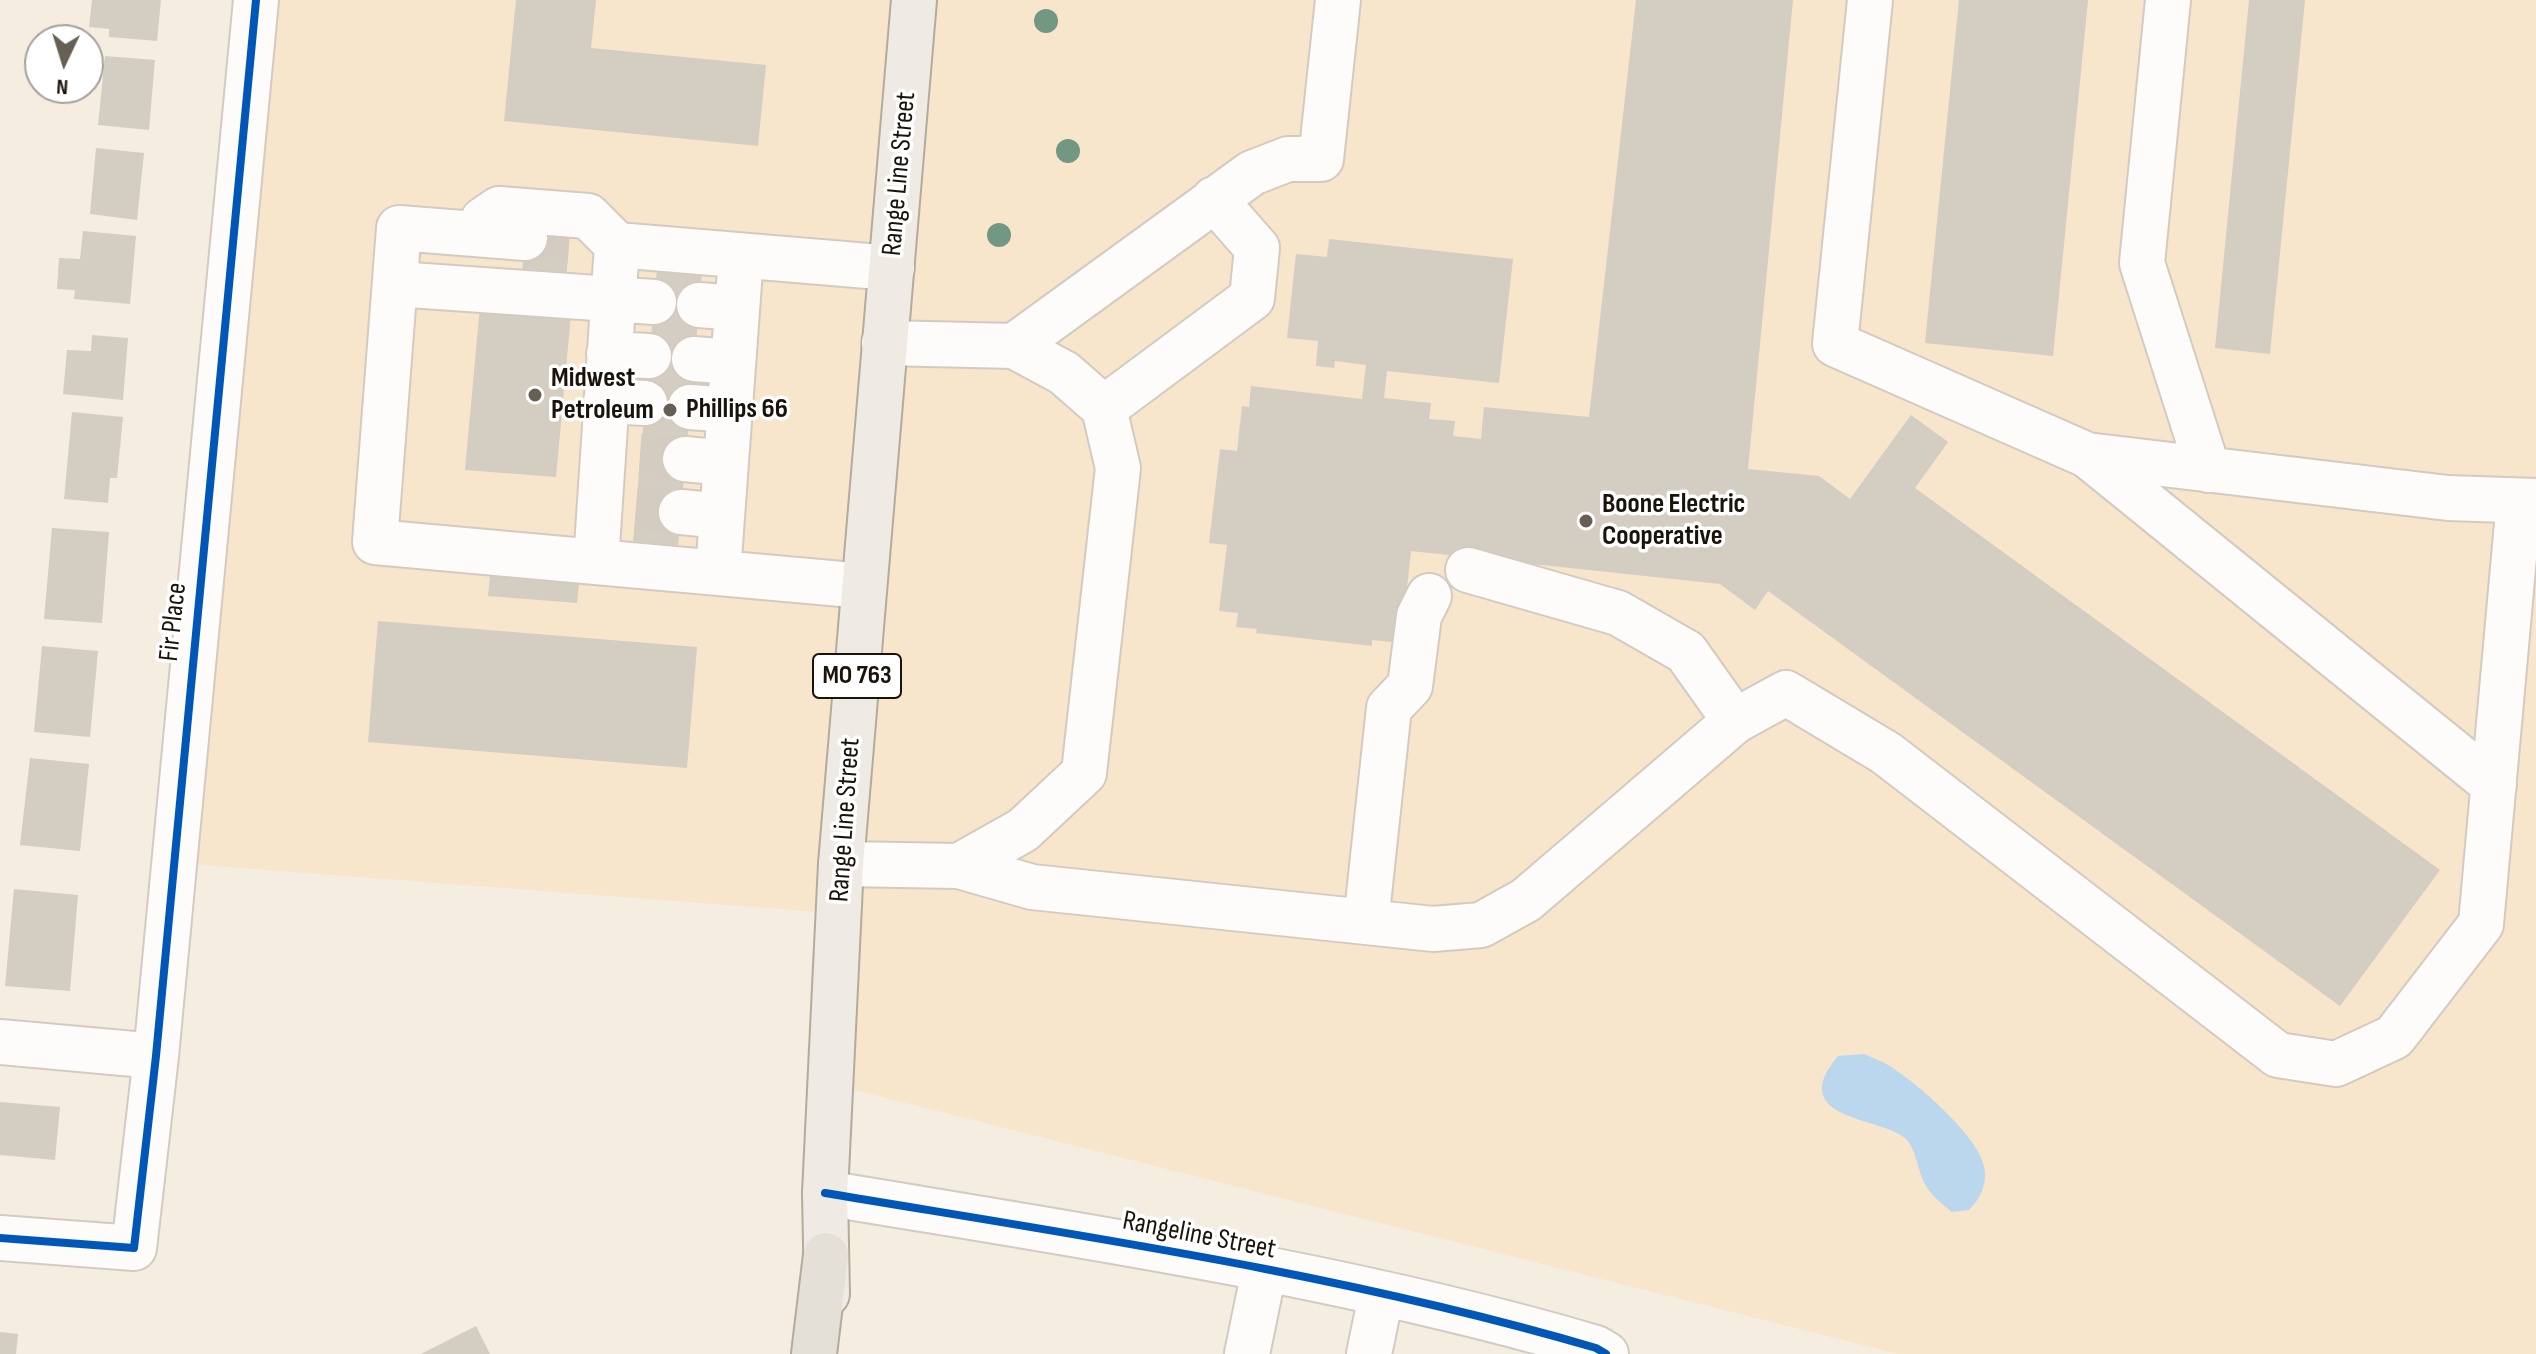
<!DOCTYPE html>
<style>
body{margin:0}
#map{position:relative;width:2536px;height:1354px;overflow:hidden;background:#f5ede0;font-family:"Sofia Sans Condensed",sans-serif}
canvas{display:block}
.north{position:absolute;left:24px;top:24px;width:80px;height:80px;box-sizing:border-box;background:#fff;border:2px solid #a3a19d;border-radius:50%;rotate:184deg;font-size:22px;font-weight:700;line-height:32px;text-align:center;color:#1a1309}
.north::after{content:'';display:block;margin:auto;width:28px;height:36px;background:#675f54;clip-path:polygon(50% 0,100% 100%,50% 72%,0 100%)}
</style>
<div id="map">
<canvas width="2536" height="1354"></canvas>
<div class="north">N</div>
</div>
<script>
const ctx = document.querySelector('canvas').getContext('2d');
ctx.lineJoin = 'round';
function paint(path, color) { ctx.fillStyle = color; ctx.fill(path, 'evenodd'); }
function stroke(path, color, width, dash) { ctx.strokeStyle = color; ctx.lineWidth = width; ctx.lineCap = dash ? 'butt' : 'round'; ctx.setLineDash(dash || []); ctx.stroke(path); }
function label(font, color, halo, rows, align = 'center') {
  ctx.font = font + ' "Sofia Sans Condensed",sans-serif'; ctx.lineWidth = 7; ctx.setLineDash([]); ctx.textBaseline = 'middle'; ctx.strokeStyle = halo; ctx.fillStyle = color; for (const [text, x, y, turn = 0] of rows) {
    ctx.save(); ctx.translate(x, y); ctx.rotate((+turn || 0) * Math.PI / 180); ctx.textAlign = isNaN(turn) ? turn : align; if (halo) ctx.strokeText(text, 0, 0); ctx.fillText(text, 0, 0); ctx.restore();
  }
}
const built = new Path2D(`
 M259,0H913L832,913L175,863Z
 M924,0H2536V1354H1898L839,1086Z`);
const water = new Path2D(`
 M1864,1054C1875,1059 1888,1063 1897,1071C1922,1088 1984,1141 1985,1172C1985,1189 1980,1198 1969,1210L1952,1212C1940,1202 1929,1194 1923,1180C1917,1166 1916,1150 1906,1139C1885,1117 1783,1121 1838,1056Z`);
const building = new Path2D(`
 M92,0H161L157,41L109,37V29L89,27Z
 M516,0H596L591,48L766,65L758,146L504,121Z
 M1636,0H1793L1748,469L1819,476L1850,499L1911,415L1948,442L1915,488L2440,870L2340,1006L1768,591L1755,610L1720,584L1411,551L1401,643L1372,640V646L1256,633L1257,629L1236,627L1238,613L1219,611L1227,545L1209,543L1220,449L1237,451L1242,406L1249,407L1251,386L1362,399L1366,365L1335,361L1334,368L1316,366L1318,341L1287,338L1296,254L1327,257L1329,239L1513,259L1499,383L1387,371L1384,398L1431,403L1429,419L1455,421L1453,436L1481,439L1484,407L1589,417Z
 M1959,0H2088L2053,356L1925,343Z
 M2249,0H2305L2270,354L2215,348Z
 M105,56L155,60L149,130L98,125Z
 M96,148L144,153L137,220L90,214Z
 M526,220L571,224L565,290L521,287Z
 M83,231L136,236L130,304L74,299L75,290L57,289L59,258L80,259Z
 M658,258L703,262L677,558L632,554Z
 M480,306L571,314L556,477L465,470Z
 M92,335L128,338L123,400L63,394L67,350L91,351Z
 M72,412L123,417L117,478H110L108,503L64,499Z
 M52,528L109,532L102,623L44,619Z
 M581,564L577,603L488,596L491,566Z
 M378,621L697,647L687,768L368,742Z
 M42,646L98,651L90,737L34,732Z
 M30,758L89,764L80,851L20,845Z
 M14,889L78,895L70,991L5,986Z
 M0,1102L60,1107L55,1160L0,1155Z
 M476,1326L490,1354H421Z
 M0,1332L18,1334L16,1354H0Z`);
const minorTunnel = new Path2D(`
 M525,238L570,241
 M640,456L685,459
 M636,508L681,512`);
const minor = new Path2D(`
 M1870,0L1835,344L2087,455L2448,498L2536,501
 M2168,0L2142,263L2208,470
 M483,220L499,209L588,216L617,245
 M525,238L399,228L375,542L596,562
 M396,284L654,302
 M699,305L737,308
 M884,343L1014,346L1064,373L1104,408L1118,468L1084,773L1023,830L959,866
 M1014,346L1252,173L1288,159H1321L1338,0
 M609,354L649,356
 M694,359L733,362
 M606,401L645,403
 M690,407L729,410
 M1104,408L1252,298L1257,248L1214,199
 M2087,455L2494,785
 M685,459L725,463
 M681,512L722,516
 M1468,570L1618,613L1686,652L1735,721
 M718,572L741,256
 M864,586L596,562L617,245L892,268
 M841,864L959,866L1032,887L1433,929L1481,925L1526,900L1735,721L1786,693L1886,753L2278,1055L2336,1064L2394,1037L2481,924L2519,501
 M1366,922L1389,708L1410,686L1419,616L1429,596
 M0,1042L156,1056
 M825,1193C1082,1236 1345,1274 1596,1348L1606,1354
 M0,1238L134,1248L156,1056L256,0
 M1247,1354L1264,1271
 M1369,1354L1381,1296`);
const major = new Path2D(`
 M827,1294L825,1193L841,864L914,0`);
const highway = new Path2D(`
 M814,1354L826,1255`);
const cycleway = new Path2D(`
 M825,1193C1082,1236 1345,1274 1596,1348L1606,1354
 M0,1238L134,1248L156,1056L256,0`);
const trees = [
 [1046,21],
 [1068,151],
 [999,235]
];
const markers = [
 [535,395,8,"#675f54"],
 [670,410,8,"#675f54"],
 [1586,521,8,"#675f54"]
];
const shields = [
 [857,676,88]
];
const shieldNames = [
 ["MO 763",857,676]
];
const streetNames = [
 ["Range Line Street",900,174,-85],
 ["Fir Place",174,622,-84],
 ["Range Line Street",846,820,-86],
 ["Rangeline Street",1199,1236,11]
];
const poiNames = [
 ["Midwest",551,379],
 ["Petroleum",551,411],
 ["Phillips 66",686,410],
 ["Boone Electric",1602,505],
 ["Cooperative",1602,537]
];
paint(built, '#f7e5cc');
paint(water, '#bad7ee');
paint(building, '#d4cdc1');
stroke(minorTunnel, '#d4ccc0', 44, [44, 22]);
stroke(minor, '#d3cbc0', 48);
stroke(major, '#b3ac9c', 48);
stroke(highway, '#b3ac9c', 48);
stroke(minor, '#fefcfa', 44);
stroke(major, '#efebe4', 44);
stroke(highway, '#e4e0d7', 44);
stroke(cycleway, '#0057b8', 8);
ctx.fillStyle = '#729883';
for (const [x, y] of trees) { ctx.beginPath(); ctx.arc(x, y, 12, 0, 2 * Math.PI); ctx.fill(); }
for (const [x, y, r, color] of markers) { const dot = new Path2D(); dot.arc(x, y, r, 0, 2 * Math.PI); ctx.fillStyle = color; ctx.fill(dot); stroke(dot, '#fff', 3); }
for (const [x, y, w] of shields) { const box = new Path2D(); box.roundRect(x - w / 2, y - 22, w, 44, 6); ctx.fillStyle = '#fff'; ctx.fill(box); stroke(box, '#1a1309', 2); }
label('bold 26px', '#1a1309', null, shieldNames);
label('28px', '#1a1309', '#fff', streetNames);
label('bold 28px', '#1a1309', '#fff', poiNames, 'left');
</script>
